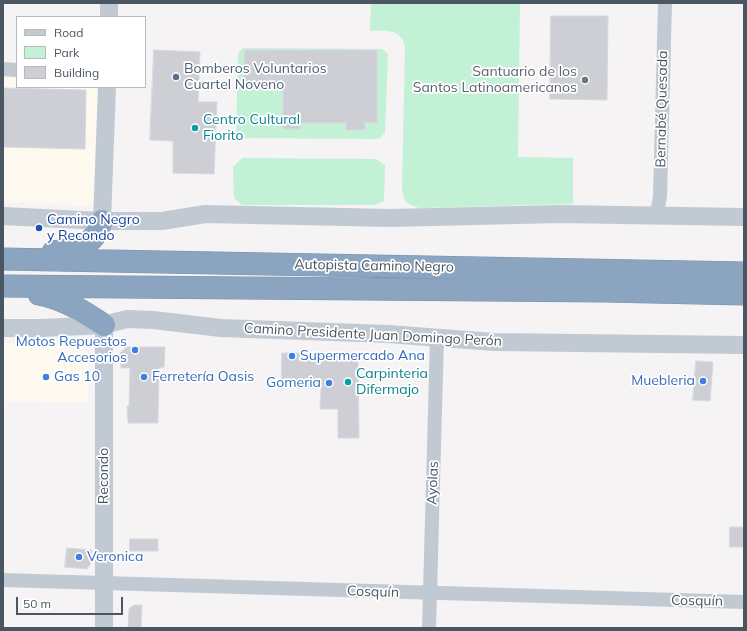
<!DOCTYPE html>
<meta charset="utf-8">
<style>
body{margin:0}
#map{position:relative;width:747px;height:631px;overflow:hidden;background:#f5f3f3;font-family:Mulish,sans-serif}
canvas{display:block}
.frame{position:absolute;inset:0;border:4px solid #4a5661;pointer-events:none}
.legend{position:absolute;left:16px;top:16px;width:130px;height:72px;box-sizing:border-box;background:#fff;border:1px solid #b7bbc0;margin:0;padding:5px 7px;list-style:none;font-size:12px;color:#4a5661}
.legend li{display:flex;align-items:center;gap:8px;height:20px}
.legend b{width:20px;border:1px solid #b7bbc0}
.scale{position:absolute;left:16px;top:597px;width:107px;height:18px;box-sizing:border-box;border:2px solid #4a5661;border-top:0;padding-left:5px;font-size:12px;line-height:14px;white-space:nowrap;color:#4a5661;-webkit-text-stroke:3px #fff;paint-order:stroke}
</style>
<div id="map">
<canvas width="747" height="631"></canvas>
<div class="frame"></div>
<ul class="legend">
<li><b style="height:5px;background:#c1cad2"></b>Road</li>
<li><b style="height:11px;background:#c3f1d5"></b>Park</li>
<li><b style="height:11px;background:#cdcfd5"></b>Building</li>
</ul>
<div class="scale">50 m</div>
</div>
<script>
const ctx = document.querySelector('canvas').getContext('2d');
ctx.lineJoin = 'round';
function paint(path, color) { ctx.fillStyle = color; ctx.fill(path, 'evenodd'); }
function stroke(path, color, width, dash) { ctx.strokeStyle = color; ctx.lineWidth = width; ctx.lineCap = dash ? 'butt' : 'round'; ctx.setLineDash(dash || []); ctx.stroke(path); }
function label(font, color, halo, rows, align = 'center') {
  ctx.font = font + ' Mulish,sans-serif'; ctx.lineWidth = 3.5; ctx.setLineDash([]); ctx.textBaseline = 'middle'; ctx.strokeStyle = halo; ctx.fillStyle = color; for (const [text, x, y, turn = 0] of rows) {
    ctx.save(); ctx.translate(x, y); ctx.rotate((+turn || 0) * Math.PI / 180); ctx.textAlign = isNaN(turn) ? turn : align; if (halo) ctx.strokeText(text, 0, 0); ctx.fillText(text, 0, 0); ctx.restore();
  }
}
const commercial = new Path2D(`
 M3,78H17V87H100L93,206L3,202Z
 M3,343L79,345L89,353L88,403L5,401L3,425Z`);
const green = new Path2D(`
 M371,3H520L518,157L573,158V204L420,208C408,205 405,203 402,191L405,47C401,28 386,31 370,31Z
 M243,48L382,49L388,54L385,133L379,139L240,138L236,133L238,54Z
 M242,158L376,159L385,165L384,201L375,205H242L234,198L233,167Z`);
const building = new Path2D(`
 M551,16H608L607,100L550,99Z
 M154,50L200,52L198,102H217L214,174L173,173V141L150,140Z
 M245,50H377V123L365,122V130H346V123H300V129H283V88H244Z
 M3,88L86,90L85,149L3,147Z
 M127,347H165L164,367L159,368L158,423H128L127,406H129L130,368H121L120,353Z
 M282,353H301V356L358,355L359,438H338V409H320L321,388H282Z
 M696,361L713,362L710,401L693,400Z
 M730,527H744V547H730Z
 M130,539H158V551H130Z
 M67,548L92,550L91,563L87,569L65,567Z
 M134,605H142L141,628H128L129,609Z`);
const minor = new Path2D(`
 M3,69L17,70
 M657,215L660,196L665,3
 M3,580L744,602
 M429,628L437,337`);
const tertiary = new Path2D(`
 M109,17V3
 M3,216L102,221H162L205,214L391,218L560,214L744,217
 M102,221L107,87
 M104,325V628
 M3,328H42L104,325L127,319L153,320L221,328L388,334L494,342L744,345`);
const motorway = new Path2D(`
 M53,252C68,250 86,249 95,235C98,231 100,225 102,221
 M3,259L744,273
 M3,286L606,291L744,294
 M39,294C64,299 83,311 104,325`);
const markers = [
 [176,77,4,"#5c6f8a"],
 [585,80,4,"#6b7280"],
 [195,128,4,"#0f9aa8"],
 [39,228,4,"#1a4fb4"],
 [135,350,4,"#3f7fe0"],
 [292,356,4,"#3f7fe0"],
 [46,377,4,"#3f7fe0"],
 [144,377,4,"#3f7fe0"],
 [703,381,4,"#3f7fe0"],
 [348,382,4,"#0f9aa8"],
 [329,383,4,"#3f7fe0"],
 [79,557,4,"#3f7fe0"]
];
const serviceNames = [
 ["Bomberos Voluntarios",184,69],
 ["Cuartel Noveno",184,85]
];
const worshipNames = [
 ["Santuario de los",577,72],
 ["Santos Latinoamericanos",577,88]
];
const streetNames = [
 ["Bernabé Quesada",662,109,-89],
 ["Autopista Camino Negro",374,266,1],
 ["Camino Presidente Juan Domingo Perón",373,335,3],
 ["Recondo",104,476,-90],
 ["Ayolas",433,483,-88],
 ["Cosquín",373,592,2],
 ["Cosquín",697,601,1]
];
const cultureNames = [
 ["Centro Cultural",203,120],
 ["Fiorito",203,136],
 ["Carpinteria",356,374],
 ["Difermajo",356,390]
];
const transitNames = [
 ["Camino Negro",47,220],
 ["y Recondo",47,236]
];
const shopNames = [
 ["Motos Repuestos",127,342,"right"],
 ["Accesorios",127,358,"right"],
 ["Supermercado Ana",300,356],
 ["Gas 10",54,377],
 ["Ferretería Oasis",152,377],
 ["Muebleria",695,381,"right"],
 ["Gomeria",321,383,"right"],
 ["Veronica",87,557]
];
paint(commercial, '#fdf9ef');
paint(green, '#c3f1d5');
paint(building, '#cdcfd5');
stroke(building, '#d7d9de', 1);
stroke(motorway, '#7690ad', 23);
stroke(minor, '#c1cad2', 14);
stroke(tertiary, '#c1cad2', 18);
stroke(motorway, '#8ba5c1', 22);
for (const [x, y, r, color] of markers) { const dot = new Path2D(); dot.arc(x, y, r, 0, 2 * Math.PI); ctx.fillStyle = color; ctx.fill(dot); stroke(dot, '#fff', 1.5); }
label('14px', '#4e5e75', '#fff', serviceNames, 'left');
label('14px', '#5b616d', '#fff', worshipNames, 'right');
label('14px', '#4a5661', '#fff', streetNames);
label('14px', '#0d838f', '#fff', cultureNames, 'left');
label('14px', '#164399', '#fff', transitNames, 'left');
label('14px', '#366cbe', '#fff', shopNames, 'left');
</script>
